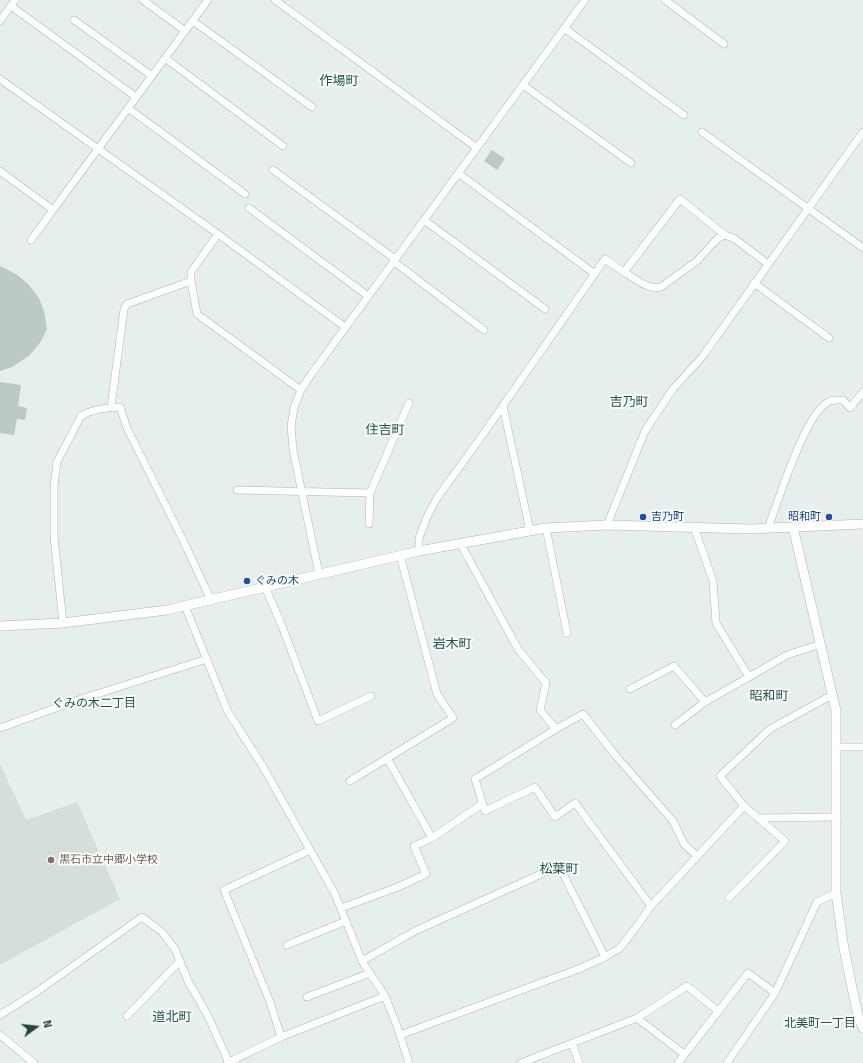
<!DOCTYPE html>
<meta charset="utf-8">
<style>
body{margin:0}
#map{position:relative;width:863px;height:1063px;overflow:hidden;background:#e6efeb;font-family:"Titillium Web",sans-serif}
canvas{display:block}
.north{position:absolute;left:16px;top:1007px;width:40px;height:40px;-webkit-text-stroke:3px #f7fbf9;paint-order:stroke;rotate:75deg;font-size:11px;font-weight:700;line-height:16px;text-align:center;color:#24423a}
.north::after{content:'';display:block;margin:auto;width:14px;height:18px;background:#24423a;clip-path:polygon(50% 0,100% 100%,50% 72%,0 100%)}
</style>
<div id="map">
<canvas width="863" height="1063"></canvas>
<div class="north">N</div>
</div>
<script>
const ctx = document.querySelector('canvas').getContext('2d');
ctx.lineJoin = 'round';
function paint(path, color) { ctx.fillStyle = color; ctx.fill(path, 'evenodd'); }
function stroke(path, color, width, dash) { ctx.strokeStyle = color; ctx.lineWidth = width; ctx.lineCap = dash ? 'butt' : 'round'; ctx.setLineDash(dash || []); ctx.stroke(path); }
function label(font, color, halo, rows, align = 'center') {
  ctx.font = font + ' "Titillium Web","Noto Sans JP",sans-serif'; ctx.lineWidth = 4; ctx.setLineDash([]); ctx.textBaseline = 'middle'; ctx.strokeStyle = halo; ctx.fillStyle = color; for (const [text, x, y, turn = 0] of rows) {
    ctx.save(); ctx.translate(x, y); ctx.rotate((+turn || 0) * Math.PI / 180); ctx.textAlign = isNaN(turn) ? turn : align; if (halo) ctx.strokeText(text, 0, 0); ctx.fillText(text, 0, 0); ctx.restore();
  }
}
const built = new Path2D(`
 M0,764L26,820L77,802L120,899L0,965Z`);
const building = new Path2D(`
 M492,150L505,159L497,170L484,161Z
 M0,266L16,274L28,284L39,298L44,311L47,329L40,343L29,356L12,367L0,371Z
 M0,382L21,385L18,406L27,408L25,420L17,419L14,435L0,433Z`);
const minor = new Path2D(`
 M143,0L185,31
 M275,0L477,148
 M665,0L724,44
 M11,6L136,97
 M74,20L152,76
 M0,21L15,0
 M193,21L312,107
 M564,28L684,115
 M165,58L283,146
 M0,79L218,234L345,327
 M523,85L631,163
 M128,108L245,194
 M702,132L863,248
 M273,170L395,259
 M0,171L53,210L208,0
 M458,173L595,274
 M249,208L368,296
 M424,220L545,309
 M31,240L53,210
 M393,261L484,330
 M624,272C636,279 647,290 661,287L697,261L718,238L725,235
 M191,281L197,314L301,390
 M754,283L829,338
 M503,406L530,531
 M111,407L124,309L127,304L191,281V272L218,234
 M237,490L370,493
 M369,524L370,493L409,403
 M607,525L645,431L673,389L702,357L863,132
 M694,527L713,581L716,623L749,677L787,655L821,644
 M546,528L567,633
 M768,528C778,502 805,414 828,402C832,399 838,400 843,400L850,408L863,392
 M460,543L518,649L546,683L540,710L556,729L583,714L616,756L673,821L684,844L697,856
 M419,551V538L426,519L437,498L482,436L605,259L624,272L680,199L725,235L735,239L768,264
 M319,574L293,450L291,426L294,408L301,390L310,376L585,0
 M265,587L282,626L318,721L371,696
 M185,606L228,712L262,765L335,894L362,961L385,996L397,1026L409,1063
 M63,623L54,536V486L57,462L81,416C92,409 107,408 120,407L127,428L181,536L211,600
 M630,689L674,666L705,702
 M675,725L705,702L749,677
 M0,728L81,699L207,659
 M556,729L475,779L485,811L535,787L555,817L575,803L651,906
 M837,747H863
 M387,758L432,838
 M350,781L453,718L437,694L400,555
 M758,818L837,817
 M729,898L785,841L744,806L720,776L770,729L832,695
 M341,908L398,887L426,874L414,846L432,838L482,804
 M287,945L346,921
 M362,961L415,931L559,866L605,957
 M307,997L370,973
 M0,1015L35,993L142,917L162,932L175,949L188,981L208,1016L229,1063
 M127,1016L180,961
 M637,1018L684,1054
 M0,1035L34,1063
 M400,1035L581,968L605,957L620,948L637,926L651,906L744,806
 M281,1037L270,1002L224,890L310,850
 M572,1043L579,1063
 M227,1063L281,1037L385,996
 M521,1063L637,1018L687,986L718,1011
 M678,1063L748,973L775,993
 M727,1063L775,993L817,902L836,893`);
const tertiary = new Path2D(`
 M793,527L836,711V893L844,949L858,1016L863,1028
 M0,626L63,623L167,610L419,551L546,528L607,525L750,529L863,524`);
const markers = [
 [643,517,4,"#1a4fb4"],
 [829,517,4,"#1a4fb4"],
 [247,581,4,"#1a4fb4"],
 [51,860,4,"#8d6e63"]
];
const transitNames = [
 ["吉乃町",651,517],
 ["昭和町",821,517,"right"],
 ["ぐみの木",255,581]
];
const educationNames = [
 ["黒石市立中郷小学校",59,860]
];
const neighbourhoodNames = [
 ["ぐみの木二丁目",94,704],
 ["北美町一丁目",820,1024]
];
const quarterNames = [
 ["作場町",339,82],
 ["吉乃町",629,403],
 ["住吉町",385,431],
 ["岩木町",452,645],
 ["昭和町",769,697],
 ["松葉町",559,870],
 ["道北町",172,1018]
];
paint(built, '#d4dfda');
paint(building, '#bbcac4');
stroke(minor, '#a8b8b2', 8);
stroke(tertiary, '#a8b8b2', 10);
stroke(minor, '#fff', 7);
stroke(tertiary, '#fff', 9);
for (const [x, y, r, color] of markers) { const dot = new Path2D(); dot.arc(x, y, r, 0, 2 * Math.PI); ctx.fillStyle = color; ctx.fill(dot); stroke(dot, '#f7fbf9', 1.5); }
label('11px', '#164399', '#f7fbf9', transitNames, 'left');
label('11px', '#785e54', '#f7fbf9', educationNames, 'left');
label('12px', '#1f5548', '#f7fbf9', neighbourhoodNames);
label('13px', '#1f5548', '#f7fbf9', quarterNames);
</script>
